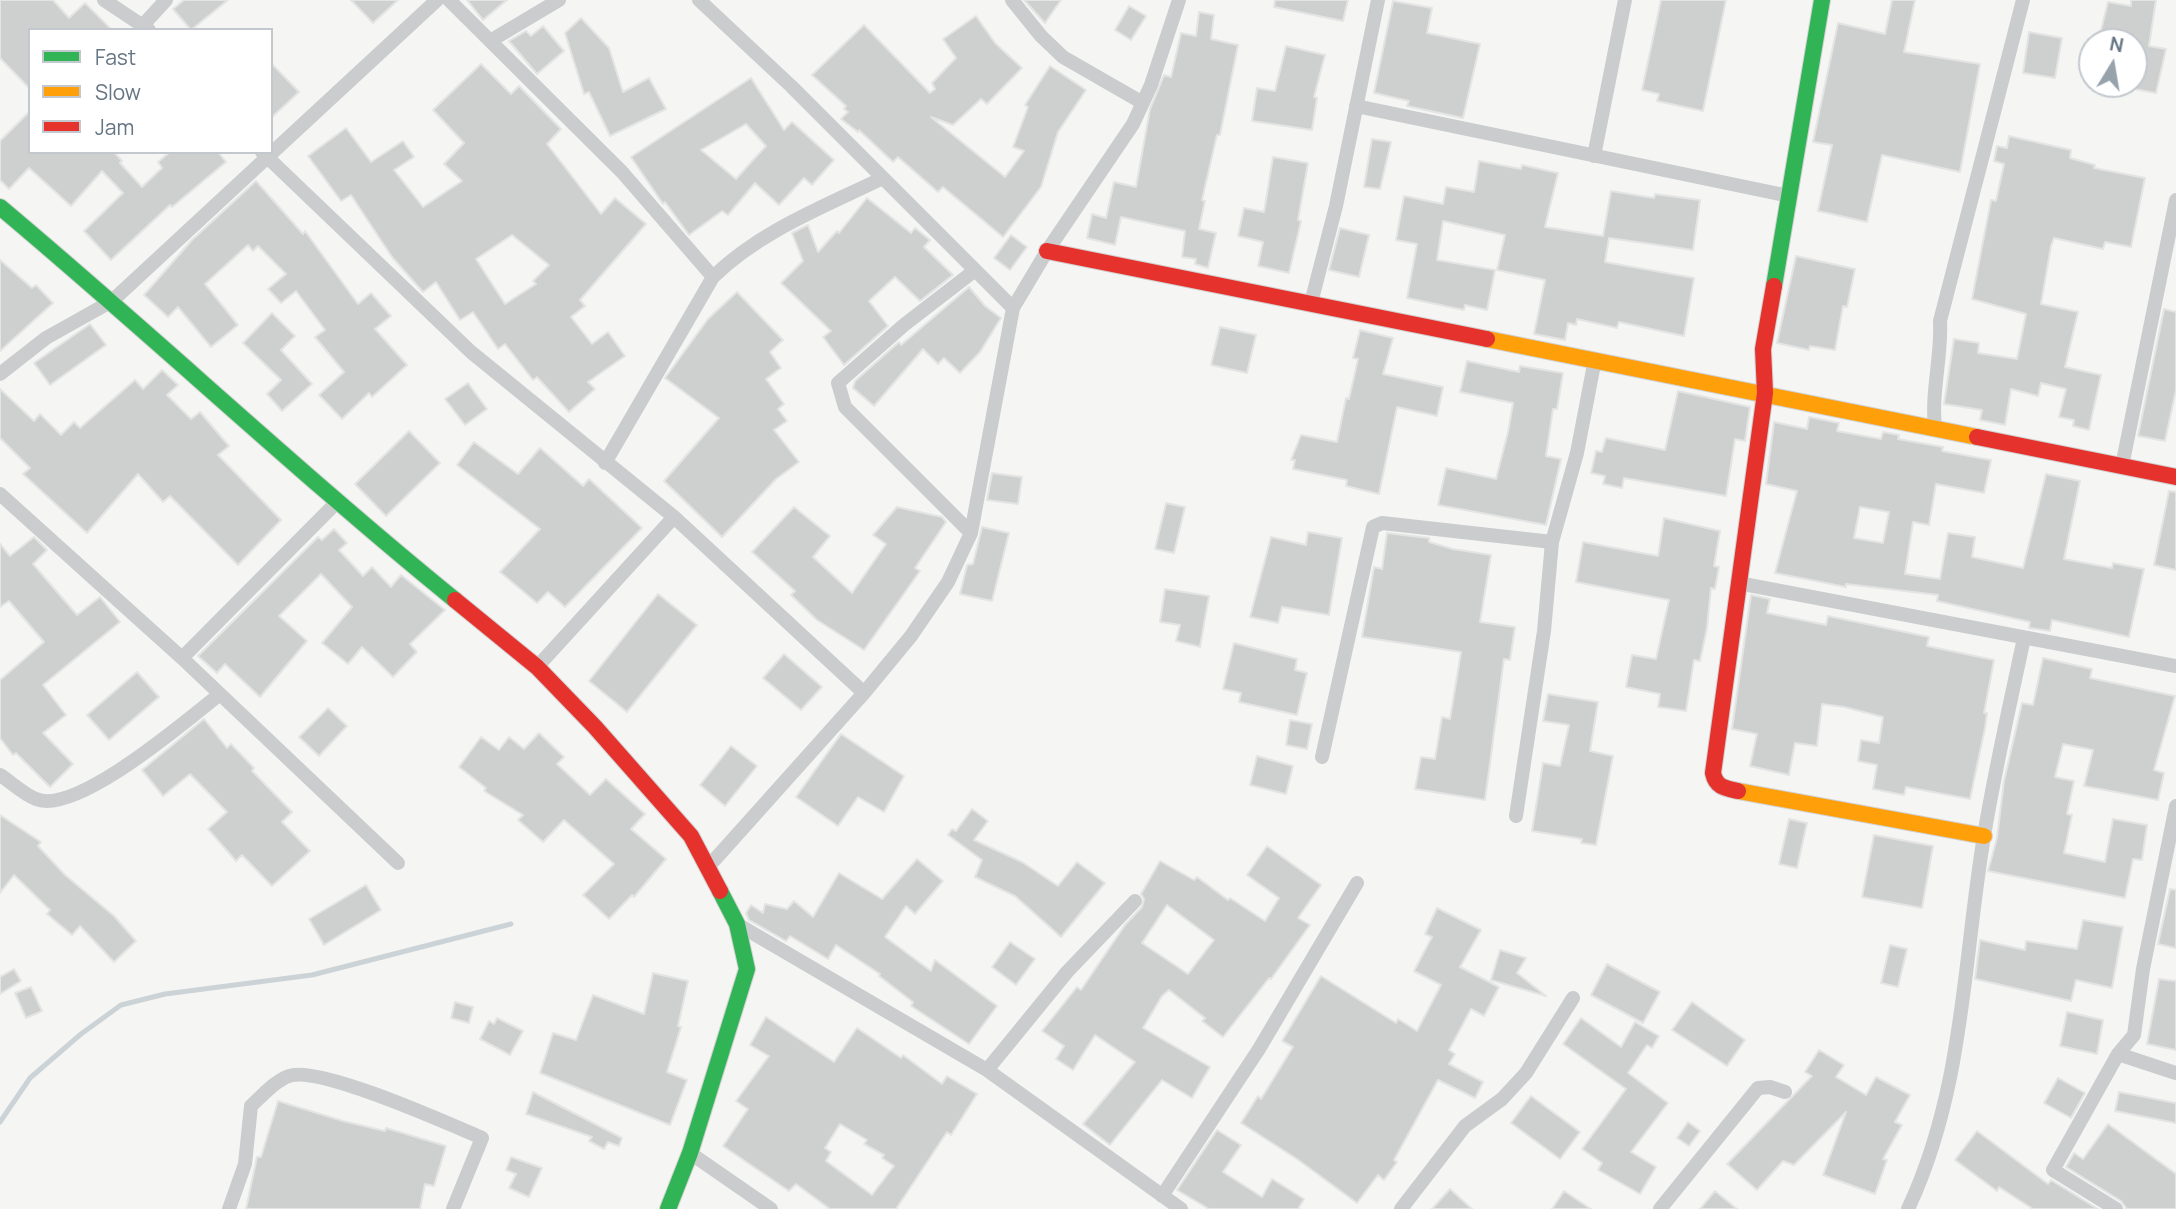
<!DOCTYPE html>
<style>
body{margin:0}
#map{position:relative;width:2176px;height:1209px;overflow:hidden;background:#f5f5f4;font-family:Manrope,sans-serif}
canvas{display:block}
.legend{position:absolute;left:28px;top:28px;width:245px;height:126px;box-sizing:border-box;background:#fff;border:2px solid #c2c8cd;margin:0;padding:9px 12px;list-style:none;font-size:21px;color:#667583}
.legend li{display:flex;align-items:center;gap:14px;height:35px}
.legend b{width:35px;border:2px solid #c2c8cd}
.north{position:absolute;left:2078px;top:28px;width:70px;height:70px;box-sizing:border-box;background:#fff;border:2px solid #c2c8cd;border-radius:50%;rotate:11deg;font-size:19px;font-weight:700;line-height:28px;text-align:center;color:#667583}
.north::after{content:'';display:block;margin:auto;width:24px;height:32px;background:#98a2ab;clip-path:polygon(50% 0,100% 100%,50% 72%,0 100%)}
</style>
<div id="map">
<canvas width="2176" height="1209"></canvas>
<ul class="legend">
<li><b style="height:9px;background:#30b455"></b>Fast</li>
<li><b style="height:9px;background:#ff9f0a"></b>Slow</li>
<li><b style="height:9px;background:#e5322d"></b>Jam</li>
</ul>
<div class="north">N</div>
</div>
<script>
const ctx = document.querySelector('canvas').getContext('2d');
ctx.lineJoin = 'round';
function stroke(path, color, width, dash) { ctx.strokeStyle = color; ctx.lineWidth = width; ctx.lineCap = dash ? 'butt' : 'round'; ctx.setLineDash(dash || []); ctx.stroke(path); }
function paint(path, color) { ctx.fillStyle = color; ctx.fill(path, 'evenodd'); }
const stream = new Path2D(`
 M0,1122L30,1078L81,1034L121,1005L165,994L312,975L511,924`);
const building = new Path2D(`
 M0,0H53L69,18L85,3L112,30H30V89L0,58Z
 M184,0H228L191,30L173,9Z
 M351,0H398L373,23Z
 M467,0H507L483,20Z
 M1024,0H1061L1045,23Z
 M1275,0H1348L1343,21L1274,7Z
 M1661,0H1726L1703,111L1657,101L1659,94L1642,90Z
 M1892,0H1915L1904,52L1980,64L1960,172L1882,155L1867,222L1818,211L1832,145L1813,142L1838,23L1885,34Z
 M2131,0H2156L2149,46L2166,49L2156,93L2134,89V42H2098L2108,2L2131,6Z
 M1393,1L1432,8L1427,33L1480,44L1463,118L1407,106L1409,101L1374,93Z
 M1129,6L1146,16L1131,40L1115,30Z
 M1199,12L1214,15L1211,39L1238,45L1220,135H1217L1202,200L1205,201L1199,229L1216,233L1208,268L1195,264L1196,259L1182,257L1185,231L1121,217L1115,245L1087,238L1092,214L1106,218L1114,182L1136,187L1150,109L1164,75L1171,77L1181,33L1196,36Z
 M976,16L995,43L1022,68L987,104L981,99L953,125L931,117L1005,177L1024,151L1013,147L1028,107L1025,105L1050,66L1086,90L1058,132L1041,187L1003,237L943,187L938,192L898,157L893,162L859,130L858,132L841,119L848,112L844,109L846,106L812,75L864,25L930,93L935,89L932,83L956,58L943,39Z
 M581,18L609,48L623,92L649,78L666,109L610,136L589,92L584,94L565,33Z
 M543,26L564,51L537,74L509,41L526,31L531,36Z
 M2029,32L2062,38L2055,78L2023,73Z
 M1286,46L1325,55L1314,97L1317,98L1312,130L1252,121L1257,88L1275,91Z
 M271,63L299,92L271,118Z
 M481,64L511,94L519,86L561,129L547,144L601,214L615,198L646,224L580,300L585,306L571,317L592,344L608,332L625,356L588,382L595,389L569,412L537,377L533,380L505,344L498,349L473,312L460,320L436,282L423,292L392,257L351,195L341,201L308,156L346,128L371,162L403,141L414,157L394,170L423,207L462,181L444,164L464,143L433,110ZM512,235L549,265L533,281L536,284L505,304L476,259Z
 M751,78L784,130L792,122L834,160L812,185L804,178L779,205L755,183L728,215L722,211L689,235L665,202L663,204L631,157ZM746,124L766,146L736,179L701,150Z
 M30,111V152H114L122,161L120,163L142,187L162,168L158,162L170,152H218L226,162L172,207L170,205L111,260L84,231L123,193L102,171L71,206L29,168L9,189L0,180V141Z
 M2009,136L2071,150L2070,158L2095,165L2094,168L2145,178L2131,247L2105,242L2103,249L2054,238L2051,246L2041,304L2078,312L2065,367L2101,375L2089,430L2073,426L2074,420L2059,417L2066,389L2041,383L2038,396L2011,389L2005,425L1980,420L1982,410L1944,404L1954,339L1979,343L1978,353L2017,359L2026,314L1972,299L1991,200L1996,201L2004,164L1994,161L1997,146L2007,148Z
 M1372,139L1391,142L1380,189L1364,187Z
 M1273,157L1308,163L1298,220L1301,221L1289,273L1258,266L1263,242L1238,236L1244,208L1264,212Z
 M1479,161L1521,169L1522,165L1558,173L1545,227L1603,236L1611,191L1654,198L1655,194L1700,200L1693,250L1609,238L1605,262L1694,278L1684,336L1619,322L1617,328L1577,319L1576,325L1568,323L1565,340L1534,334L1545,280L1497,270L1505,235L1443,221L1437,260L1495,270L1487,310L1465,305L1464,310L1407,298L1417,244L1396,240L1404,196L1443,204L1446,187L1474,192Z
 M256,181L303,234L305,231L358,304L371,293L391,316L375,329L407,365L372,397L369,393L342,419L319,395L344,372L315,337L325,330L296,291L281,303L268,289L286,274L258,246L253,251L248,245L205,284L238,325L211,347L178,307L168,317L144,295L192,240Z
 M867,198L911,233L915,228L930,240L924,247L953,275L920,301L895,277L869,301L888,326L844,365L823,337L831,331L781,283L803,261L792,233L808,225L818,252L837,231L839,233Z
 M1340,228L1369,235L1359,277L1329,270Z
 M1011,235L1027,247L1010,270L994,258Z
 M1796,256L1855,269L1847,307L1843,306L1835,350L1810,346L1809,350L1777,343Z
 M0,260L32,288L36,285L53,303L0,351Z
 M969,287L985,306L1001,318L980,352L960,373L944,358L938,364L923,349L874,406L853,388L855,381L899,342L901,345Z
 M737,292L783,340L770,352L781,368L766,379L784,404L778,409L787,421L774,430L799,462L776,479L722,537L664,481L719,418L665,378L708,319Z
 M2164,309L2176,312V390L2165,441L2138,436Z
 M272,313L295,336L281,350L312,384L282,411L267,394L281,380L243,343Z
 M90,324L106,345L50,385L34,363Z
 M1220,327L1256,335L1247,373L1211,365Z
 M1360,330L1393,338L1383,374L1443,387L1437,416L1397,407L1379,494L1346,486L1347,480L1293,469L1295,460H1291L1301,435L1337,442L1346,398L1349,399L1358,359L1353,358Z
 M1467,361L1519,372L1520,366L1563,373L1557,409H1553L1546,456L1561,459L1546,525L1438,505L1446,468L1496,479L1508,432L1513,403L1460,392Z
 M162,370L178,385L167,395L191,419L200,412L229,446L218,455L281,520L238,565L170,496L163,502L138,474L87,533L23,474L30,468L0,438V389L34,421L40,414L61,435L74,422L80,428L135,380L143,389Z
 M468,383L487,409L465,425L445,399Z
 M1678,391L1750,407L1745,441L1735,439L1726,496L1624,478L1622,488L1603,484L1605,476L1591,473L1596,451L1602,452L1606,438L1665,450Z
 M1809,417L1839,423L1837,431L1881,439L1883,432L1899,435L1898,439L1943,447L1942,451L1991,460L1984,493L1936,484L1929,525L1913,522L1905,574L1940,579L1948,533L1975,537L1972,557L2023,568L2046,474L2080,481L2064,559L2112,568L2113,563L2144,569L2129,637L2052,620L2050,631L2029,628L2030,622L1937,601L1938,595L1846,584V587L1775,573L1797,491L1766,484L1774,422L1807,429ZM1860,507L1889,512L1883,543L1854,538Z
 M409,431L440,463L386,516L355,484Z
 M474,442L518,474L540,448L583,486L589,479L642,528L565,607L548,592L537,603L500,572L540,529L457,465Z
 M992,473L1022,477L1018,504L987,500Z
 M2169,491L2176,492V570L2154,565Z
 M1166,503L1185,507L1174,553L1155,549Z
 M794,507L830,536L813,557L852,593L886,544L873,535L897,507L942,517L946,522L915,568L920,571L864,650L817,620L791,595L795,591L752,552Z
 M1664,518L1720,531L1714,566L1719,567L1715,589L1711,588L1707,628L1700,661L1694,660L1686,711L1658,707L1660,694L1626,687L1632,655L1656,659L1669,600L1576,582L1583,542L1658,556Z
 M982,527L1009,533L992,601L960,594L967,565L973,564Z
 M334,529L347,543L339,550L363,576L372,567L391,587L401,575L445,610L410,644L417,652L393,677L362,647L348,664L322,643L352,607L321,574L279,616L307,641L260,697L225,664L217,673L198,656L318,537L322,540Z
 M1308,532L1342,538L1329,615L1282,607L1278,623L1250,617L1271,537L1306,545Z
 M1387,533L1429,538V542L1453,549L1491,555L1480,622L1515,627L1510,660L1504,659L1485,800L1415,789L1421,757L1435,759L1442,717L1450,719L1461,652L1362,637L1374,567L1382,569Z
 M34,537L47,550L33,564L77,615L100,597L120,622L43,685L66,715L43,733L73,764L50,787L16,753L13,755L0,738V680L44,642L9,601L0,607V544L10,556Z
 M1165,589L1209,596L1200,647L1176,641L1180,625L1160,622Z
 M658,594L697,625L627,712L589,681Z
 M1751,595L1770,599L1767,613L1826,625L1828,616L1929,637L1927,646L1994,660L1984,713H1987L1985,728L1970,799L1906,787L1904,795L1873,789L1877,765L1858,761L1861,740L1879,743L1883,717L1844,707L1822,704L1817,746L1795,743L1789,775L1750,766L1757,734L1732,729Z
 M1234,643L1297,659L1295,670L1307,673L1297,715L1239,702L1241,693L1223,689Z
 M784,654L822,687L801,710L763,678Z
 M2043,658L2092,669L2090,678L2175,696L2154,770L2164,773L2158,800L2084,786L2093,750L2063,744L2055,777L2074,781L2067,814L2072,815L2064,853L2105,862L2113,819L2147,825L2142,860L2133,859L2125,898L1988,871L1997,838L2004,781L2022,703L2033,705Z
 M137,672L159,697L109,740L87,715Z
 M1548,694L1598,702L1590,751L1613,756L1596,845L1581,843L1582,839L1532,831L1543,763L1560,766L1569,725L1543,721Z
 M328,708L347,726L319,756L299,737Z
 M204,719L227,748L231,744L254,768L252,771L292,812L282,822L310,851L272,886L242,855L236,861L208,829L227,812L190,774L163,796L142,770Z
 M1290,720L1312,724L1307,749L1286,745Z
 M539,733L564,757L557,764L590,795L606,779L645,814L631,829L666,859L634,897L632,895L609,919L583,895L614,864L564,820L543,842L518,820L523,815L484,791L486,788L459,767L481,737L499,750L509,737L524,749Z
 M841,734L904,776L884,812L858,797L838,826L796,797Z
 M731,746L757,766L725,806L700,785Z
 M1257,756L1293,766L1286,794L1250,785Z
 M972,809L988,821L974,840L1022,862L1058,886L1077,862L1105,883L1061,937L1015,896L975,877L982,860L948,835L952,829L956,831Z
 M0,815L41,842L38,846L65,875L114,916L136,941L114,962L80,926L72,935L47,914L50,910L14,875L0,893Z
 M1789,819L1807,823L1797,868L1779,864Z
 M1874,835L1933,846L1922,908L1862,897Z
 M1267,846L1321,885L1298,918L1310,925L1271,979L1269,978L1223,1037L1202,1021L1205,1018L1169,990L1162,996L1143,1028L1210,1067L1192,1098L1162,1080L1110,1145L1083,1124L1135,1062L1095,1035L1073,1070L1056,1059L1064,1046L1042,1031L1077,987L1081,990L1125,925L1142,907L1144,899L1141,894L1160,861L1194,880L1197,877L1228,900L1230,898L1265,921L1279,898L1247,875ZM1167,905L1214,940L1188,974L1142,943Z
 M917,859L943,881L915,914L906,906L885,937L931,971L935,960L997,1006L969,1044L911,1006L913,1002L879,976L880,974L836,945L828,959L790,936L786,941L749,920L746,913L751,905L763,913L765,904L787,909L794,901L813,917L839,873L882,899Z
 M366,885L381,910L324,945L309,919Z
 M2170,889L2176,890V948L2158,944Z
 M1437,908L1481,930L1460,967L1499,987L1484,1016L1471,1009L1449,1050L1455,1054L1449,1064L1483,1082L1475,1098L1438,1080L1394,1160L1397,1162L1384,1180L1378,1175L1357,1203L1297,1159L1241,1123L1258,1096L1261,1099L1293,1047L1282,1041L1321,976L1396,1023L1398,1019L1417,1031L1441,985L1414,971L1432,937L1425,934Z
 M2083,920L2123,927L2112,988L2076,980L2071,1001L1975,979L1980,940L2025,950L2026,941L2077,949Z
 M1010,942L1035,959L1016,985L992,967Z
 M1890,945L1907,949L1898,987L1881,983Z
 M1500,950L1526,958L1517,973L1546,996L1491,980Z
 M1607,964L1660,992L1643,1023L1591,995Z
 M14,969L21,981L0,994V977Z
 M653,973L688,981L678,1026L681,1027L667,1072L687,1080L670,1125L540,1073L553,1033L576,1040L593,995L644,1014Z
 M2159,979L2176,981V1050L2147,1044Z
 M31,987L42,1011L26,1018L15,993Z
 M455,1002L473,1007L469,1023L451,1018Z
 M1692,1002L1745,1040L1727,1066L1672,1030Z
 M2067,1012L2103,1020L2097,1054L2060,1046Z
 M766,1017L834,1062L857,1028L901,1058L903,1055L942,1084L947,1076L977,1094L951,1135L947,1132L896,1209H830L796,1184L789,1191L723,1146L748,1109L736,1101L769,1056L750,1045ZM840,1124L867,1140L864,1144L884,1155L882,1158L894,1166L872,1195L826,1161L831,1152L825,1148Z
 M497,1018L523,1031L510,1055L480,1039L489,1021L494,1024Z
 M1581,1018L1621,1047L1635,1022L1659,1036L1652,1048L1647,1045L1628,1073L1668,1103L1631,1152L1656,1167L1640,1194L1598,1170L1602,1163L1582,1149L1626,1089L1563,1044Z
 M1819,1050L1844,1065L1836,1077L1866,1095L1876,1077L1910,1095L1895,1122L1902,1125L1883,1159L1887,1160L1875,1194L1823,1175L1846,1112L1794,1165L1783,1161L1757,1190L1727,1164L1812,1076L1805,1072Z
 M2058,1078L2085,1093L2071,1118L2044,1103Z
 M533,1092L622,1138L619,1146L608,1142L604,1149L589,1141L592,1137L526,1114Z
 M2119,1092L2176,1103V1123L2115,1111Z
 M1531,1096L1580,1132L1560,1159L1511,1123Z
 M278,1101L343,1121L385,1131L386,1128L446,1146L434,1186L425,1184L420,1209H246L257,1157H261Z
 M1688,1122L1700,1131L1689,1146L1677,1138Z
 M2108,1124L2176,1174V1209H2127L2121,1201L2066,1167L2074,1153L2083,1159Z
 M1217,1130L1241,1145L1223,1172L1262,1197L1272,1179L1304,1199L1298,1209H1209L1177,1190Z
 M1977,1131L2048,1184L2051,1180L2098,1209H2033L1999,1187L1997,1191L1955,1160Z
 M511,1157L542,1168L529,1197L509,1188L516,1174L506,1170Z
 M1450,1189L1472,1209H1432Z
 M1564,1191L1591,1209H1552Z
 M1715,1191L1737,1209H1700Z`);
const street = new Path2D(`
 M104,0L149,30
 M449,0L622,172L713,277
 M699,0L791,86L1013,308
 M1012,0L1041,36L1063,57L1143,103
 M144,24L166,0
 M490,41L559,0
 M1356,106L1789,196
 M262,152L471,352L674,517L864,693
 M1594,156L1625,0
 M1311,303L1336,206L1378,0
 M0,374L46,338L112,301L437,0
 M1935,427C1931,391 1942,357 1940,321L2023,0
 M605,463L713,277C760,231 825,206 883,178
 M2122,466L2176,200
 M0,494L182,658L398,863
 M971,533L845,407L838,383L904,325L974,271
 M1738,583L2176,666
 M182,658L336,503
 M537,667L674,517
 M1322,757L1373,527L1382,523L1552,542
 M0,775C11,782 23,794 36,799C76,816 187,720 220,694
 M1516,816L1544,631L1552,542L1577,453L1595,359
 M709,866L864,693L911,636L948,582L971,533L1013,308L1047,251L1133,124L1151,85L1179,0
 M737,924L987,1070L1181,1209
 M2118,1054L2176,1073
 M987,1070L1067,972L1135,901
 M690,1153L771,1209
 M1162,1196L1259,1049L1357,883
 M229,1209L245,1164L251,1106C263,1095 275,1081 289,1076C319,1065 449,1124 482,1138L453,1209
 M1401,1209L1465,1126L1502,1099L1526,1073L1573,998
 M1660,1209L1758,1088L1770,1087L1785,1092
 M1908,1209C1964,1090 1963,962 1984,836C1995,769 2010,704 2024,638
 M2116,1209L2053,1170L2118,1054L2134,1035L2143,969L2176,806`);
const fast = new Path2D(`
 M0,207C154,336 300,474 455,600
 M1774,286L1822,0
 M668,1209L690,1153L747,969L737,924L720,891`);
const slow = new Path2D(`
 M1487,339L1977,437
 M1738,791L1984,836`);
const jam = new Path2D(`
 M1047,251L1487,339
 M1977,437L2176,477
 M455,600L537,667L595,727L691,836L720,891
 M1738,791C1724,788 1716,787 1713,773L1765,393L1763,349L1774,286`);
stroke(stream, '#ccd3d6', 5);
paint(building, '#ced0d0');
stroke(building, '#e4e4e4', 2);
stroke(fast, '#d1d1d2', 18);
stroke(slow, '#d1d1d2', 18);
stroke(jam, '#d1d1d2', 18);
stroke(street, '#cacccd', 14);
stroke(fast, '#30b455', 16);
stroke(slow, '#ff9f0a', 16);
stroke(jam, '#e5322d', 16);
</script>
